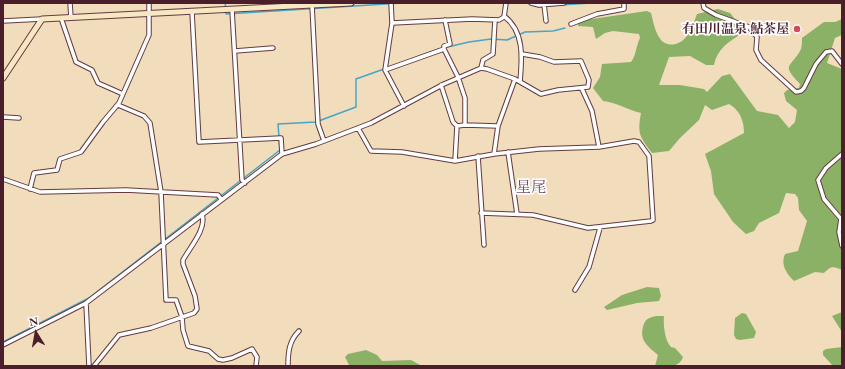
<!DOCTYPE html>
<meta charset="utf-8">
<style>
body{margin:0}
#map{position:relative;width:845px;height:369px;overflow:hidden;background:#f1dcbc;font-family:"EB Garamond",serif}
canvas{display:block}
.frame{position:absolute;inset:0;border:4px solid #4a1f2b;pointer-events:none}
.north{position:absolute;left:16px;top:313px;width:40px;height:40px;-webkit-text-stroke:3px #fff;paint-order:stroke;rotate:349deg;font-size:11px;font-weight:700;line-height:16px;text-align:center;color:#4a1f2b}
.north::after{content:'';display:block;margin:auto;width:14px;height:18px;background:#4a1f2b;clip-path:polygon(50% 0,100% 100%,50% 72%,0 100%)}
</style>
<div id="map">
<canvas width="845" height="369"></canvas>
<div class="frame"></div>
<div class="north">N</div>
</div>
<script>
const ctx = document.querySelector('canvas').getContext('2d');
ctx.lineJoin = 'round';
function paint(path, color) { ctx.fillStyle = color; ctx.fill(path, 'evenodd'); }
function stroke(path, color, width, dash) { ctx.strokeStyle = color; ctx.lineWidth = width; ctx.lineCap = dash ? 'butt' : 'round'; ctx.setLineDash(dash || []); ctx.stroke(path); }
function label(font, color, halo, rows, align = 'center') {
  ctx.font = font + ' "EB Garamond","Noto Serif JP",serif'; ctx.lineWidth = 3.5; ctx.setLineDash([]); ctx.textBaseline = 'middle'; ctx.strokeStyle = halo; ctx.fillStyle = color; for (const [text, x, y, turn = 0] of rows) {
    ctx.save(); ctx.translate(x, y); ctx.rotate((+turn || 0) * Math.PI / 180); ctx.textAlign = isNaN(turn) ? turn : align; if (halo) ctx.strokeText(text, 0, 0); ctx.fillText(text, 0, 0); ctx.restore();
  }
}
const forest = new Path2D(`
 M718,9L730,13L743,29V33C729,41 717,49 714,65H706L690,56L669,57L659,85H680L704,89L707,92L722,76L730,74L757,111L778,115L789,128L795,122L797,110L786,101L784,93L787,90L799,88L800,84C781,64 790,68 800,51C802,48 802,42 802,38L824,22H835L842,19V35L835,38L827,63L842,69V270C833,266 831,266 824,273L815,272L794,281C787,274 780,265 785,254L798,251L807,221L799,210L798,198L795,194L786,193L779,213L759,223L754,231L746,234L733,222L714,194L711,171L705,154L744,133C744,121 740,110 729,104L712,110L705,105L699,120L680,138L669,151L652,153C640,137 637,134 641,113C628,110 616,102 603,101L593,88L600,77L602,64L631,62C636,56 636,46 640,38L639,34L613,31L605,33L596,39L593,27L578,26V21L647,11L651,13C653,21 655,31 659,37C665,48 679,46 686,37C691,31 694,22 697,14Z
 M647,287L659,288L661,296L659,301L637,303L607,310L604,307L622,295Z
 M842,312V332L832,316Z
 M742,313L746,314L756,332L754,338L740,340L736,339L734,335L735,318Z
 M656,316H664C663,325 665,341 671,347L675,348L683,357C679,369 665,366 655,366L658,355C649,347 639,341 643,327C645,319 648,318 656,316Z
 M842,347V366H833L823,355V351L826,349Z
 M366,350L377,355L382,361L411,360L422,366L349,365L345,357L348,354Z`);
const stream = new Path2D(`
 M225,3L226,8
 M527,3L539,7
 M545,6L591,3
 M226,12V14L402,3
 M419,56L439,49L469,42L491,39L507,40L525,32L553,31L565,28
 M3,342L89,298L280,150L278,124L316,122L356,107V79L384,69`);
const street = new Path2D(`
 M70,3L71,18
 M391,3L392,23L385,70L404,106
 M531,3L539,5L564,3
 M703,3L704,8L716,15L749,27L757,37L756,50L761,60L796,92L801,91L804,88L816,64L826,52L832,51L842,64
 M544,4L546,21
 M312,5L318,124L324,141
 M232,10L242,180L245,183
 M192,12L199,142L281,138L282,154
 M504,16C525,32 522,59 520,82
 M61,18L76,62L92,70L98,83L123,94
 M3,21L42,19
 M392,23L472,19L499,20L504,17L506,3
 M571,24L597,14L624,9V3
 M444,49L458,77L465,98V125L498,126L494,154
 M235,51L273,48
 M481,68L487,69L515,79L541,94L558,90L588,87L589,80L581,61L554,62L540,57L522,54
 M385,70L444,49V46L450,44L445,20
 M441,85L453,122L457,126
 M582,89L592,111L599,147
 M118,105L144,116L150,123L161,192L166,300H176L182,317L183,330L188,346L209,351L218,359L223,360L232,358L252,349L257,357L256,366
 M3,117L19,118
 M498,126L515,79
 M358,128L371,151L402,152L455,161L494,154L539,149L599,147L634,141L639,142L649,156L653,220L651,221L588,228L533,215L481,213
 M508,152L517,214
 M842,154L826,168L818,180L824,199L841,219L839,232L842,246
 M478,156L484,245
 M455,161L457,126L465,125
 M3,179L40,192L126,190L218,195L221,199
 M30,189L34,173L57,170L60,159L81,152L103,122L119,103L149,35V3
 M575,290L589,267L600,228
 M86,303L89,366
 M3,345L86,303L282,154L316,144L371,123L444,84L481,68L483,60L493,54L495,20
 M94,366L119,335L151,328L194,313L197,309L195,296L183,264V260C190,247 207,229 202,214
 M288,366C288,352 289,341 299,331`);
const secondary = new Path2D(`
 M3,78L42,19L351,3`);
const markers = [
 [797,29,4,"#d1495b"]
];
const poiNames = [
 ["有田川温泉 鮎茶屋",789,29]
];
const quarterNames = [
 ["星尾",531,188]
];
paint(forest, '#8bb167');
stroke(stream, '#47a5c6', 1.5);
stroke(street, '#633b41', 5.5);
stroke(secondary, '#633b41', 7);
stroke(street, '#fff', 3.5);
stroke(secondary, '#f7e8c3', 5);
for (const [x, y, r, color] of markers) { const dot = new Path2D(); dot.arc(x, y, r, 0, 2 * Math.PI); ctx.fillStyle = color; ctx.fill(dot); stroke(dot, '#fff', 1.5); }
label('bold 13px', '#4a1f2b', '#fff', poiNames, 'right');
label('15px', '#794f63', '#fff', quarterNames);
</script>
